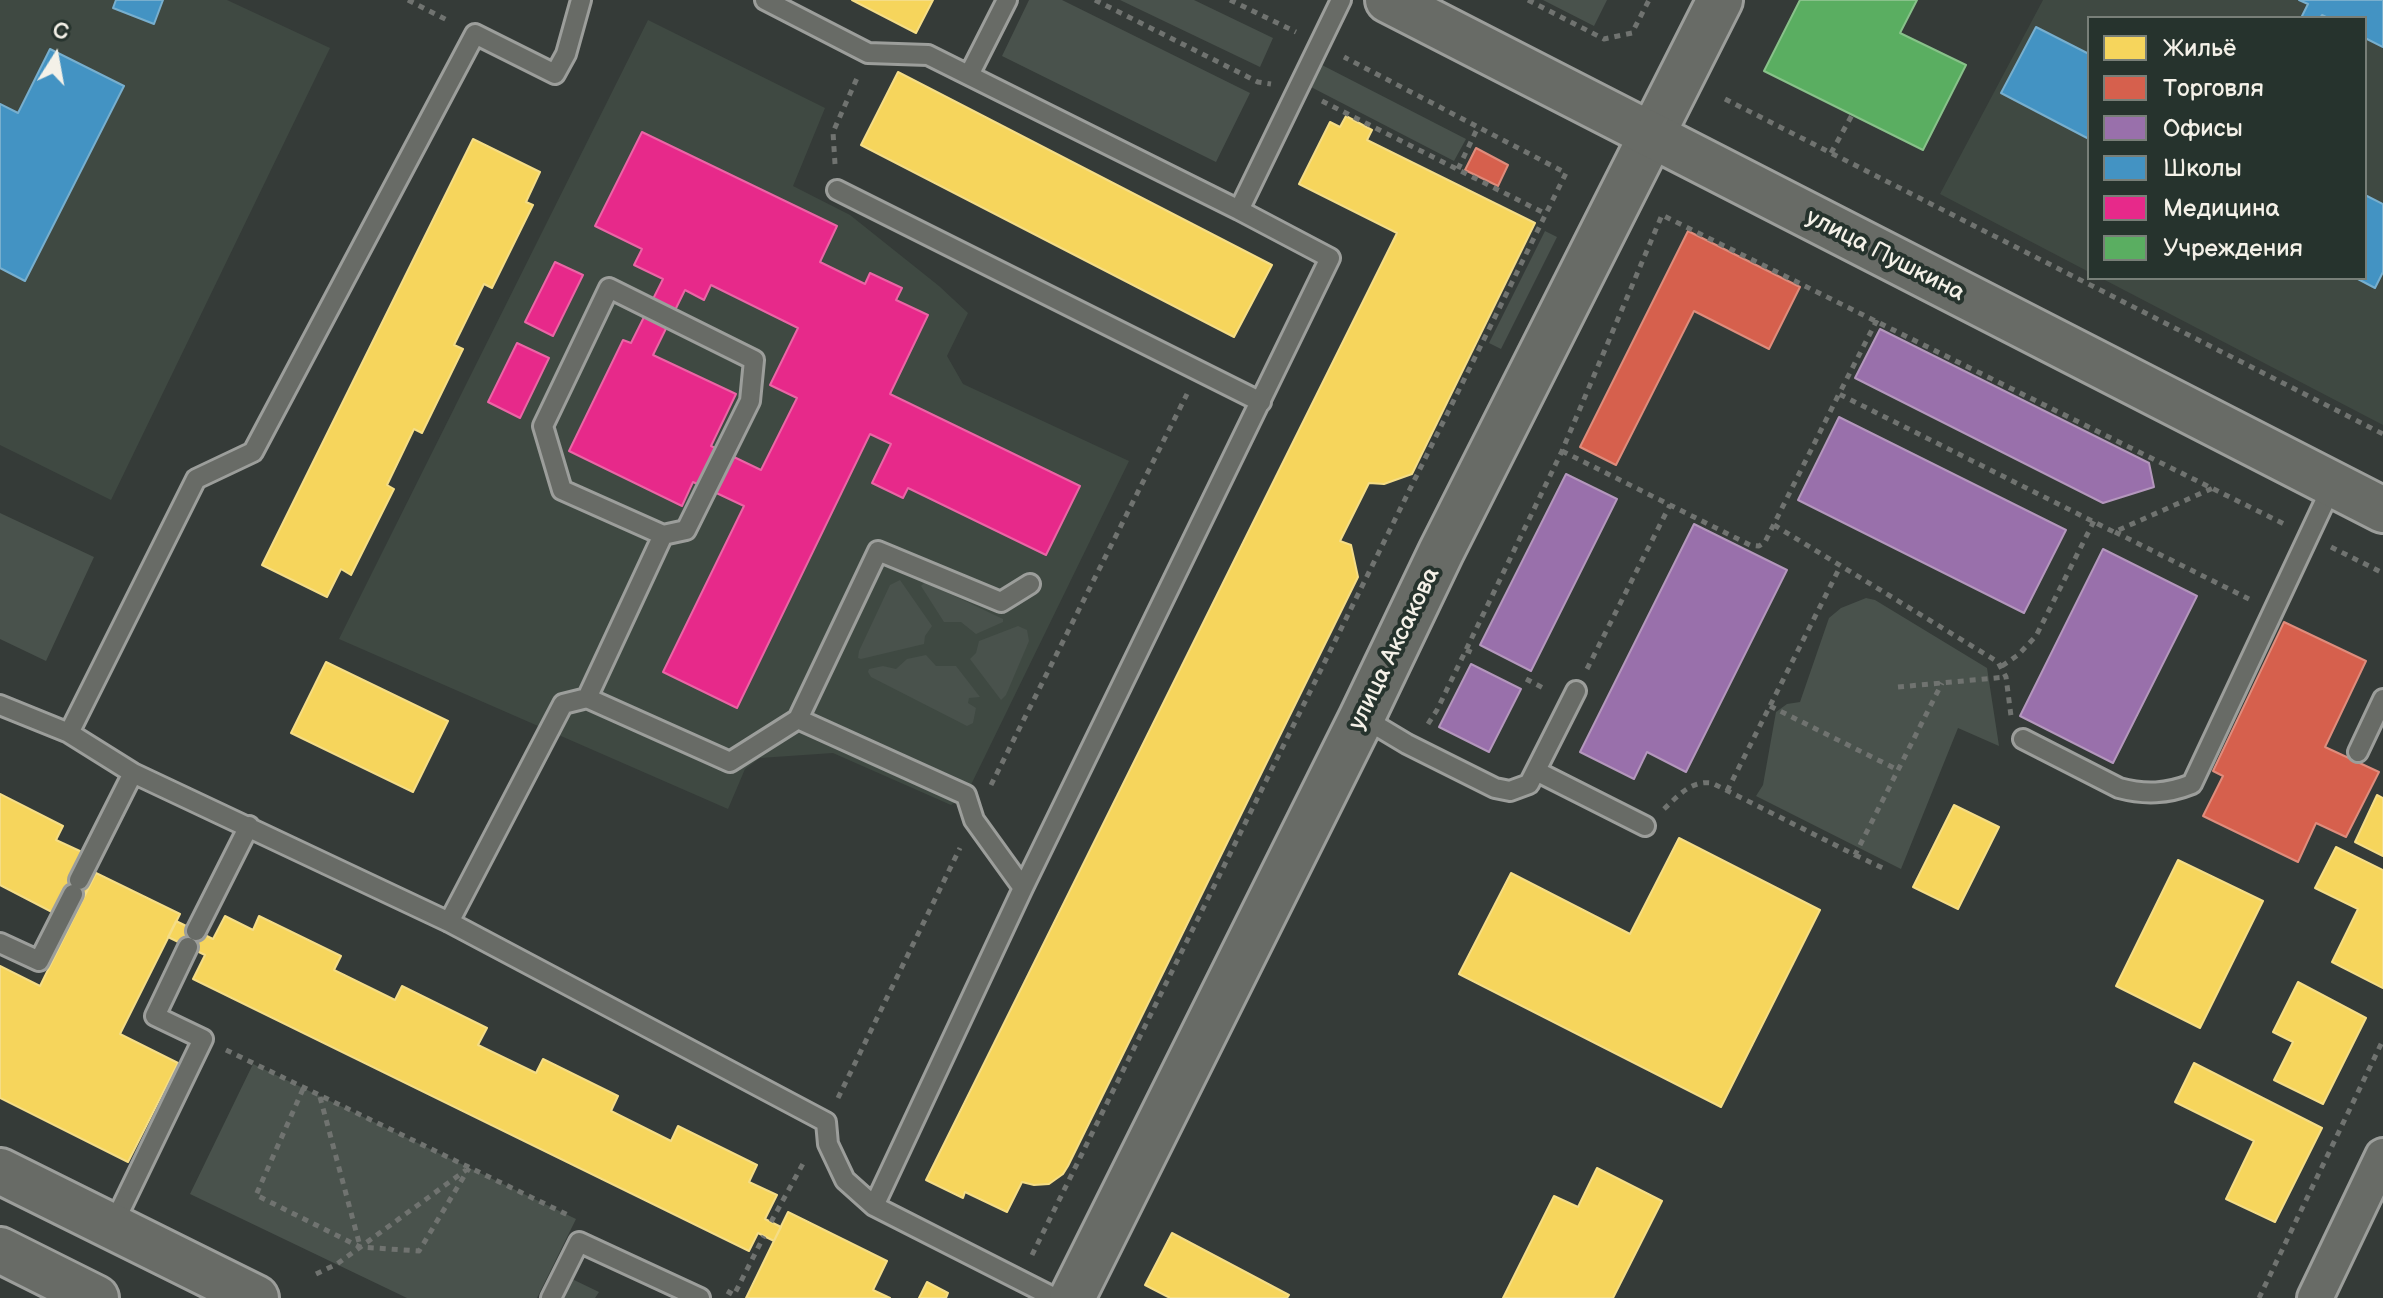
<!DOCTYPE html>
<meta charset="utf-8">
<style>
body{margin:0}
#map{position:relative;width:2383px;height:1298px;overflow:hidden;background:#353b38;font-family:"Balsamiq Sans",sans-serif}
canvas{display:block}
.legend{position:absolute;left:2087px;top:16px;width:280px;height:264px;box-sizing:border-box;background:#26332d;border:2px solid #787f78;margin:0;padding:10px 14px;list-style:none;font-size:24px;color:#f4f1e8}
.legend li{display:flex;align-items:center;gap:16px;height:40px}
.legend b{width:40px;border:2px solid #787f78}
.north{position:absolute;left:16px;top:16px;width:80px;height:80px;-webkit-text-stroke:6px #26332d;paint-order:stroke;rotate:11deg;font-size:22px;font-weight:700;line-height:32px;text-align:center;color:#f4f1e8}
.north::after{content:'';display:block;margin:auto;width:28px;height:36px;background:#f4f1e8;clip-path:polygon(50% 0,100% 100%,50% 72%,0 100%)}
</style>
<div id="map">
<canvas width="2383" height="1298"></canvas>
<ul class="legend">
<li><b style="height:22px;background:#f6d55c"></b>Жильё</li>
<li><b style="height:22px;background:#d6604d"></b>Торговля</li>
<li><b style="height:22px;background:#9970ab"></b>Офисы</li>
<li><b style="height:22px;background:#4393c3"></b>Школы</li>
<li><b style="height:22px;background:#e7298a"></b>Медицина</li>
<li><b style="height:22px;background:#5aae61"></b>Учреждения</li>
</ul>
<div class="north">С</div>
</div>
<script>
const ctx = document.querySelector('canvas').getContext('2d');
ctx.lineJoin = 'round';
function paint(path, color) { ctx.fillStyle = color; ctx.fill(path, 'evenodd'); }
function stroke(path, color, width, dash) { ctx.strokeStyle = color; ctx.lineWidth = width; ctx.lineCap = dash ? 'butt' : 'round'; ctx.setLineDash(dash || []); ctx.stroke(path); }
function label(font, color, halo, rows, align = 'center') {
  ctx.font = font + ' "Balsamiq Sans",sans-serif'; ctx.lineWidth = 8; ctx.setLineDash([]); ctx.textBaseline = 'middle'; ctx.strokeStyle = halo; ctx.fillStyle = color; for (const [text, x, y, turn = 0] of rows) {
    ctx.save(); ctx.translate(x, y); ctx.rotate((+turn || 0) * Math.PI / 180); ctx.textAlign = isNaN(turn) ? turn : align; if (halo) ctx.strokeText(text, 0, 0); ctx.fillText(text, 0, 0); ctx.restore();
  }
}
const built = new Path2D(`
 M0,0H227L330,48L111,500L0,445Z
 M2043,0H2383V425L2101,278H2365V18H2089V272L1940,194Z
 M648,20L825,108L793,186L850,215L939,286L968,313L947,356L963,384L1129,461L966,795L951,805L833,753L760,758L745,769L728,809L339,639Z`);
const green = new Path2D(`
 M1029,0H1062L1250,93L1216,162L1002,56Z
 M1120,0H1194L1273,38L1260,67Z
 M1543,0H1607L1594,26Z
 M1320,64L1466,139L1454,161L1309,86Z
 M1545,231L1557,237L1501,349L1489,343Z
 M0,513L94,557L46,661L0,639Z
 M900,580L932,626L925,636L924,644L861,659L858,658L859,651L890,585Z
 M925,582L1003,619V622L976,634L961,622H944L921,586Z
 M1866,598L1875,600L1987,668L1999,746L1958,728L1901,869L1756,796L1763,785L1776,712L1787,704L1800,702L1829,618L1841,608Z
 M1018,626L1027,630L1029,641L1006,695L1001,700L970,659L976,653L979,641Z
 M926,655L936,666H956L980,697L969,698L968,703L976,708L973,723L967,726L871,677L868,672L869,669L883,666L896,669L907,659Z
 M253,1064L576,1219L537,1298H407L190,1194Z
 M572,1279L599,1292L595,1298H562Z`);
const homes = new Path2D(`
 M852,0H933L916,33Z
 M898,72L1272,265L1234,337L861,145Z
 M1346,116L1372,130L1367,140L1535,223L1412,474L1384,484L1369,483L1340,541L1351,545L1358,577L1068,1166L1063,1174L1049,1184L1034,1185L1022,1182L1007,1212L965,1192L963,1198L926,1180L1397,233L1299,184L1330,122L1340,127Z
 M473,139L540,172L526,202L533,205L492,288L484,284L454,345L463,349L422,433L414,429L387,485L394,489L351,575L341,569L327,597L262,565Z
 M326,662L448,721L413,792L291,733Z
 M0,794L63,826L56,840L82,852L70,876L90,885L83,898L63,889L52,912L0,885Z
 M2377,795L2383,798V856L2355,842Z
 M1954,805L1999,827L1958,909L1913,887Z
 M1679,838L1820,910L1721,1107L1459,974L1511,873L1630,934Z
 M2336,847L2383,870V988L2332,962L2358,909L2315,888Z
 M2178,860L2263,901L2200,1028L2116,986Z
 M96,873L180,914L120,1034L178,1063L128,1162L0,1098V966L40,986Z
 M225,916L253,930L259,916L341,956L334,970L395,1000L402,986L487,1028L478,1045L536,1073L543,1059L618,1096L611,1111L671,1141L678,1126L757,1165L749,1182L777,1195L765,1219L781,1227L774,1241L758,1233L749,1251L193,979L205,955L168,937L176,921L213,939Z
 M2298,982L2366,1018L2323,1104L2274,1080L2293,1042L2273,1032Z
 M2194,1063L2322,1128L2275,1222L2226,1199L2254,1141L2175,1102Z
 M1597,1168L1662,1201L1613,1298H1503L1554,1196L1578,1207Z
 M788,1212L887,1261L873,1290L890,1298H746Z
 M1172,1233L1289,1295L1287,1298H1170L1145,1285Z
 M927,1282L948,1293L946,1298H919Z`);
const shops = new Path2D(`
 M1476,148L1508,165L1498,186L1465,170Z
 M1688,231L1800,287L1769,349L1694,311L1616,465L1580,447Z
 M2284,622L2366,661L2325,747L2379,772L2346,837L2316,823L2298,862L2203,816L2223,776L2213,771Z`);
const offices = new Path2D(`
 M1880,329L2149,463L2154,487L2103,503L1855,378Z
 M1839,417L2066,530L2024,613L1798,500Z
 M1566,474L1617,499L1531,671L1480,645Z
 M1694,524L1787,570L1686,772L1647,752L1634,779L1580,752Z
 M2103,549L2197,596L2113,763L2020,716Z
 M1471,664L1521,689L1489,752L1439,727Z`);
const schools = new Path2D(`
 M116,0H163L154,24L113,8Z
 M2299,0H2383V47L2365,38V18H2328L2322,15L2320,18H2301L2308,4Z
 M2036,27L2089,54V139L2001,93Z
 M50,49L124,86L25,281L0,268V104L18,113Z
 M2365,195L2383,204V272L2375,288L2356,278H2365Z`);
const health = new Path2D(`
 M642,132L837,226L820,262L865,284L870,273L902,288L896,300L928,315L890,394L1080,486L1046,555L908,488L903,498L872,483L891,444L870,434L737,708L663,672L744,506L693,482L682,506L569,451L623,340L631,343L663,279L634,265L642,249L595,226ZM711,285L798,328L770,385L797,398L761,470L711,446L736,394L653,355L685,290L704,300Z
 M555,262L583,275L553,336L525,322Z
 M517,343L549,358L520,418L488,402Z`);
const public = new Path2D(`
 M1800,0H1917L1900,33L1966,65L1923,150L1764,71Z`);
const path = new Path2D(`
 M408,0L449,21
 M1095,0L1258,82L1271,84
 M1230,0L1296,32
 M1528,0L1604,39L1632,33L1649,0
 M1725,99L2383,434
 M1322,101L1546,214
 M1831,153L1852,115
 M835,164L833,132L858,76
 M1458,169L1478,127
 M1877,320L1839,394L2114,532L2213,488
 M1562,451L1750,545L1759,546L1765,542L1839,394
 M1774,525L1998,662L2006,677L2011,716
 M2115,532L2249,599
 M2331,547L2383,573
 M1466,650L1476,654
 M2002,666L2018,655L2036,636L2094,521
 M1587,669L1670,505
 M1526,679L1547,690
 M1898,687L2006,677
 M1770,706L1898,770
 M1428,724L1437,710L1562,451L1662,215L2286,525
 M991,785L1187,394
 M1727,791L1840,567
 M1664,809C1678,796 1691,780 1712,783L1855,855L1942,683
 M1855,855L1887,870
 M226,1050L570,1216
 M303,1089L256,1195L360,1247L419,1251L469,1168
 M320,1097L360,1246
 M838,1098L960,848
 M771,1222L805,1160
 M1032,1255L1566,173L1344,57
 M316,1274L337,1264L466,1170
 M727,1291L734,1295L764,1236
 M2259,1298L2383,1040`);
const service = new Path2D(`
 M765,0L868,53L928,55L1239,210
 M969,75L1007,0
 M837,190L1261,402
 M587,698L730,762L798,719L878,551L1001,602L1030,584
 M0,705L69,733L133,773L449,922L826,1122L828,1144L845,1180L874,1206L1055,1298
 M1362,717L1407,744L1495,788L1510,791L1529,784L1576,691
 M798,719L966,795L974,820L1023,888
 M69,733L196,479L253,452L475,34L555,74L566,54L581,0
 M2023,739L2119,788C2145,795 2167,794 2192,784L2333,484
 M2358,752L2383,699
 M1536,771L1645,826
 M79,880L133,773
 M449,922L563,704L587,698L663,535L562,490L543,426L609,288L754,360L750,401L686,530L663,535
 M196,931L249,826
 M0,943L39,961L73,894
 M874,1206L1023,888L1330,258L1239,210L1341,0
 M112,1227L203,1039L155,1016L188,947
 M551,1298L579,1242L700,1298`);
const minor = new Path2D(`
 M2315,1298L2383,1156`);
const tertiary = new Path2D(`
 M1072,1298L1362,717L1441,552L1720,0`);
const secondary = new Path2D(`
 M1388,0L2383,510
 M0,1171L256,1298
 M0,1250L96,1298`);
const streetNames = [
 ["улица Пушкина",1885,256,27],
 ["улица Аксакова",1395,649,-64]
];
paint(built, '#3f4942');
paint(green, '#49524c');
paint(homes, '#f6d55c');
stroke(homes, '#f5dd86', 2);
paint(shops, '#d6604d');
stroke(shops, '#df8c7c', 2);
paint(offices, '#9970ab');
stroke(offices, '#b497bd', 2);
paint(schools, '#4393c3');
stroke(schools, '#78afce', 2);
paint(health, '#e7298a');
stroke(health, '#eb65a6', 2);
paint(public, '#5aae61');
stroke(public, '#88c28a', 2);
stroke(service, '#9c9e9b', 24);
stroke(minor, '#9c9e9b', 40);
stroke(tertiary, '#9c9e9b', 50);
stroke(secondary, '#9c9e9b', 50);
stroke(path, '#707370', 5, [6, 6]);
stroke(service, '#686b66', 18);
stroke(minor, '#686b66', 34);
stroke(tertiary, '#686b66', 44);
stroke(secondary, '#686b66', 44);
label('24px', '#f4f1e8', '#26332d', streetNames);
</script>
